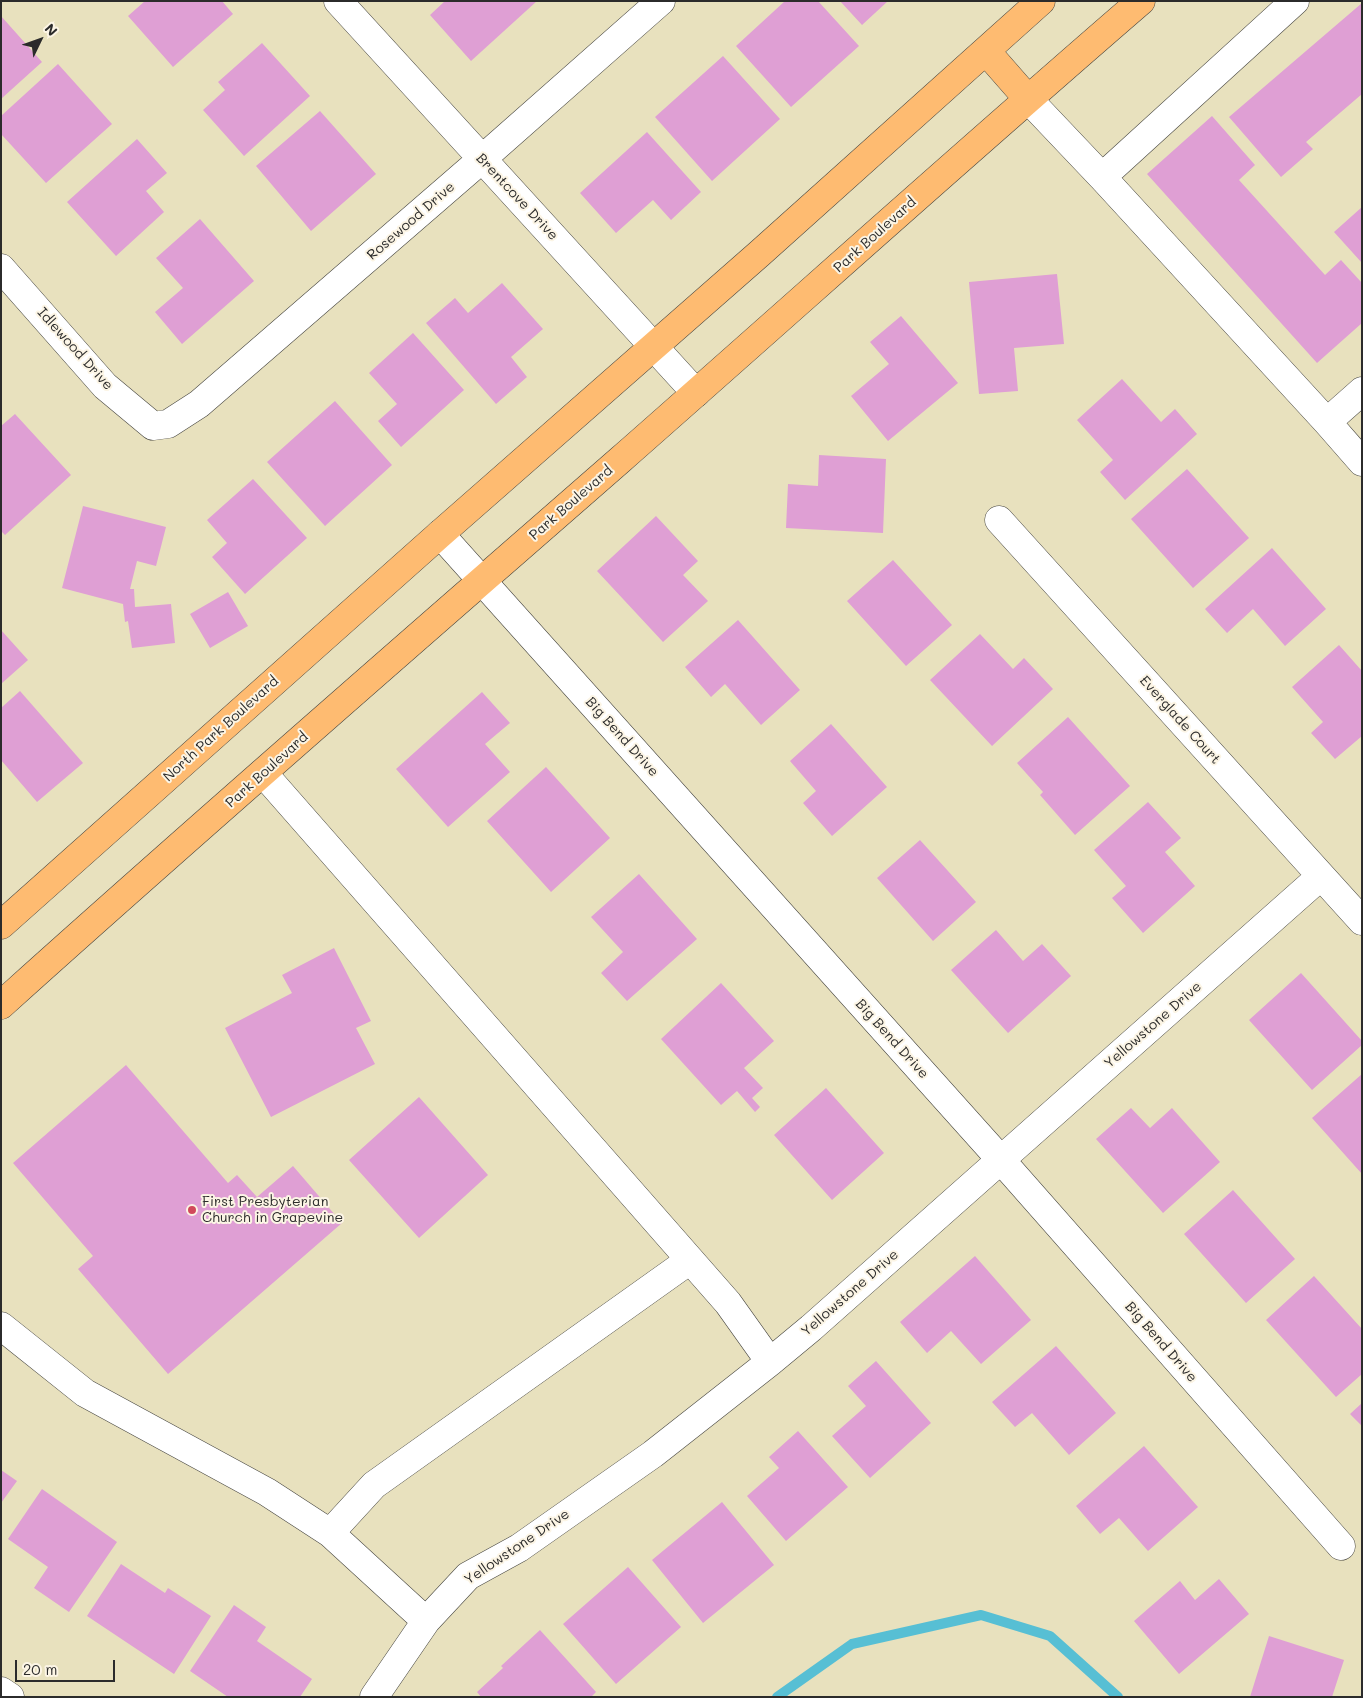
<!DOCTYPE html>
<style>
body{margin:0}
#map{position:relative;width:1363px;height:1698px;overflow:hidden;background:#e8e1be;font-family:Mali,sans-serif}
canvas{display:block}
.frame{position:absolute;inset:0;border:2px solid #2b2b2b;pointer-events:none}
.north{position:absolute;left:15px;top:15px;width:50px;height:50px;-webkit-text-stroke:4px #fcf5e5;paint-order:stroke;rotate:48deg;font-size:14px;font-weight:700;line-height:20px;text-align:center;color:#2b2b2b}
.north::after{content:'';display:block;margin:auto;width:18px;height:22px;background:#2b2b2b;clip-path:polygon(50% 0,100% 100%,50% 72%,0 100%)}
.scale{position:absolute;left:15px;top:1660px;width:100px;height:22px;box-sizing:border-box;border:2px solid #2b2b2b;border-top:0;padding-left:6px;font-size:15px;line-height:18px;white-space:nowrap;color:#2b2b2b;-webkit-text-stroke:4px #fcf5e5;paint-order:stroke}
</style>
<div id="map">
<canvas width="1363" height="1698"></canvas>
<div class="frame"></div>
<div class="north">N</div>
<div class="scale">20 m</div>
</div>
<script>
const ctx = document.querySelector('canvas').getContext('2d');
ctx.lineJoin = 'round';
function stroke(path, color, width, dash) { ctx.strokeStyle = color; ctx.lineWidth = width; ctx.lineCap = dash ? 'butt' : 'round'; ctx.setLineDash(dash || []); ctx.stroke(path); }
function paint(path, color) { ctx.fillStyle = color; ctx.fill(path, 'evenodd'); }
function label(font, color, halo, rows, align = 'center') {
  ctx.font = font + ' Mali,sans-serif'; ctx.lineWidth = 4; ctx.setLineDash([]); ctx.textBaseline = 'middle'; ctx.strokeStyle = halo; ctx.fillStyle = color; for (const [text, x, y, turn = 0] of rows) {
    ctx.save(); ctx.translate(x, y); ctx.rotate((+turn || 0) * Math.PI / 180); ctx.textAlign = isNaN(turn) ? turn : align; if (halo) ctx.strokeText(text, 0, 0); ctx.fillText(text, 0, 0); ctx.restore();
  }
}
const stream = new Path2D(`
 M777,1697L852,1644L981,1615L1050,1636L1118,1697`);
const building = new Path2D(`
 M145,1H222L233,14L173,67L128,16Z
 M445,1H537L471,61L430,15Z
 M785,1H818L859,46L791,107L736,46Z
 M840,1H888L862,25Z
 M1362,3V94L1306,142L1313,149L1281,177L1229,117Z
 M1,16L42,62L1,99Z
 M262,43L310,96L244,156L203,110L225,90L218,82Z
 M723,56L780,119L712,181L655,117Z
 M58,64L112,124L46,183L1,134V116Z
 M320,111L376,174L311,231L256,166Z
 M1212,116L1255,165L1239,180L1325,275L1341,260L1362,283V323L1317,363L1147,174Z
 M647,132L701,192L671,220L653,200L616,233L580,193Z
 M137,139L167,173L146,191L164,212L116,256L67,202Z
 M1362,207V263L1334,232Z
 M200,219L254,281L182,344L155,312L183,288L156,258Z
 M1057,274L1064,344L1014,348L1018,391L979,394L969,282Z
 M502,283L543,329L511,357L527,377L496,404L426,323L455,298L468,313Z
 M901,316L958,383L888,441L851,396L889,364L870,342Z
 M413,333L464,390L401,447L378,421L397,404L369,373Z
 M1122,379L1161,422L1175,409L1197,434L1125,500L1100,472L1113,460L1077,420Z
 M335,401L392,465L325,526L267,462Z
 M15,414L71,475L5,535L1,531V426Z
 M819,455L886,459L883,533L786,528L788,484L818,486Z
 M1187,469L1249,538L1193,588L1131,519Z
 M253,479L307,538L245,594L212,557L227,543L207,520Z
 M83,506L166,527L156,566L137,561L130,589H134L135,607L171,604L175,643L132,648L128,621L125,622L123,604L62,588Z
 M656,516L698,561L683,575L708,601L663,642L597,571Z
 M1272,548L1326,609L1285,646L1253,609L1227,633L1205,609Z
 M893,560L952,625L906,666L847,601Z
 M228,592L248,626L210,648L190,614Z
 M738,620L800,690L761,725L725,684L711,697L685,667Z
 M1,630L28,660L1,684Z
 M980,634L1013,669L1024,658L1053,689L992,746L930,680Z
 M1339,645L1362,671V736L1335,759L1311,733L1323,722L1292,687Z
 M20,691L83,763L37,802L1,760V708Z
 M482,692L510,723L485,744L510,772L448,827L396,769Z
 M1068,717L1130,786L1075,835L1040,795L1043,792L1017,763Z
 M831,724L887,787L832,836L803,803L816,791L790,761Z
 M546,767L610,838L551,892L487,821Z
 M1148,802L1181,838L1165,852L1195,886L1143,933L1112,898L1126,886L1094,850Z
 M920,840L976,902L933,941L877,878Z
 M639,874L697,939L627,1001L601,973L623,952L591,917Z
 M996,930L1023,961L1042,944L1071,976L1008,1033L951,970Z
 M334,948L371,1021L356,1028L375,1064L271,1117L225,1028L292,993L282,975Z
 M1301,973L1362,1041V1045L1312,1090L1249,1020Z
 M721,983L774,1041L744,1068L763,1088L752,1098L760,1107L755,1112L737,1091L721,1105L661,1039Z
 M126,1065L228,1183L237,1175L257,1197L293,1166L342,1223L168,1374L78,1269L93,1256L13,1163Z
 M1362,1074V1174L1312,1118Z
 M826,1088L884,1153L832,1200L774,1135Z
 M419,1097L488,1175L419,1238L349,1160Z
 M1131,1108L1150,1128L1172,1108L1220,1162L1163,1213L1096,1139Z
 M1233,1190L1295,1259L1246,1303L1184,1234Z
 M975,1256L1031,1320L981,1364L951,1331L927,1353L900,1322Z
 M1314,1276L1362,1329V1374L1336,1397L1266,1320Z
 M1056,1346L1116,1413L1069,1455L1032,1413L1015,1427L992,1402Z
 M876,1361L931,1423L870,1478L832,1436L866,1406L848,1386Z
 M1362,1403V1426L1350,1414Z
 M798,1431L848,1487L786,1541L747,1496L779,1468L769,1457Z
 M1144,1446L1198,1507L1148,1551L1119,1518L1100,1534L1076,1506Z
 M1,1470L17,1481L1,1503Z
 M42,1489L117,1542L69,1612L34,1588L48,1567L8,1539Z
 M722,1502L774,1565L703,1623L652,1560Z
 M121,1564L165,1593L168,1588L211,1616L174,1674L87,1616Z
 M628,1567L681,1627L616,1684L563,1624Z
 M1219,1579L1249,1614L1179,1674L1134,1621L1180,1581L1195,1600Z
 M234,1605L266,1627L257,1641L312,1679L300,1697H228L190,1671Z
 M540,1630L596,1692L591,1697H481L477,1692L503,1668L501,1666Z
 M1269,1636L1344,1660L1332,1697H1250Z`);
const minor = new Path2D(`
 M338,1L696,393
 M1295,1L1102,177L1327,422L1362,462
 M1028,99L1102,177
 M1,268L105,386L153,426L168,424L199,404L482,159L661,1
 M1327,422L1362,391
 M999,520L1362,921
 M440,534L1001,1160L1341,1546
 M263,773L728,1303L770,1362
 M1,1326L85,1393L267,1492L330,1533L426,1621
 M330,1533L374,1485L690,1260
 M1,1691L10,1697
 M374,1697L426,1621L468,1576L519,1548L653,1454L770,1362L811,1328L1321,876`);
const major = new Path2D(`
 M986,51L1028,99
 M1,925L440,534L759,254L1041,1
 M1,1005C205,821 413,641 620,460C794,307 966,152 1141,1`);
const markers = [
 [192,1210,5,"#d1495b"]
];
const streetNames = [
 ["Brentcove Drive",517,197,47],
 ["Rosewood Drive",411,221,-41],
 ["Park Boulevard",875,235,-42],
 ["Idlewood Drive",75,349,48],
 ["Park Boulevard",571,503,-41],
 ["Everglade Court",1180,720,48],
 ["North Park Boulevard",221,729,-42],
 ["Big Bend Drive",622,737,48],
 ["Park Boulevard",267,770,-42],
 ["Yellowstone Drive",1153,1025,-41],
 ["Big Bend Drive",892,1039,48],
 ["Yellowstone Drive",850,1293,-41],
 ["Big Bend Drive",1161,1342,49],
 ["Yellowstone Drive",517,1547,-34]
];
const poiNames = [
 ["First Presbyterian",202,1202],
 ["Church in Grapevine",202,1218]
];
stroke(stream, '#57bfd4', 10);
paint(building, '#df9fd4');
stroke(minor, '#474641', 29);
stroke(major, '#474641', 29);
stroke(minor, '#fff', 28);
stroke(major, '#febb71', 28);
for (const [x, y, r, color] of markers) { const dot = new Path2D(); dot.arc(x, y, r, 0, 2 * Math.PI); ctx.fillStyle = color; ctx.fill(dot); stroke(dot, '#fcf5e5', 2); }
label('14px', '#2b2b2b', '#fcf5e5', streetNames);
label('14px', '#2b2b2b', '#fcf5e5', poiNames, 'left');
</script>
